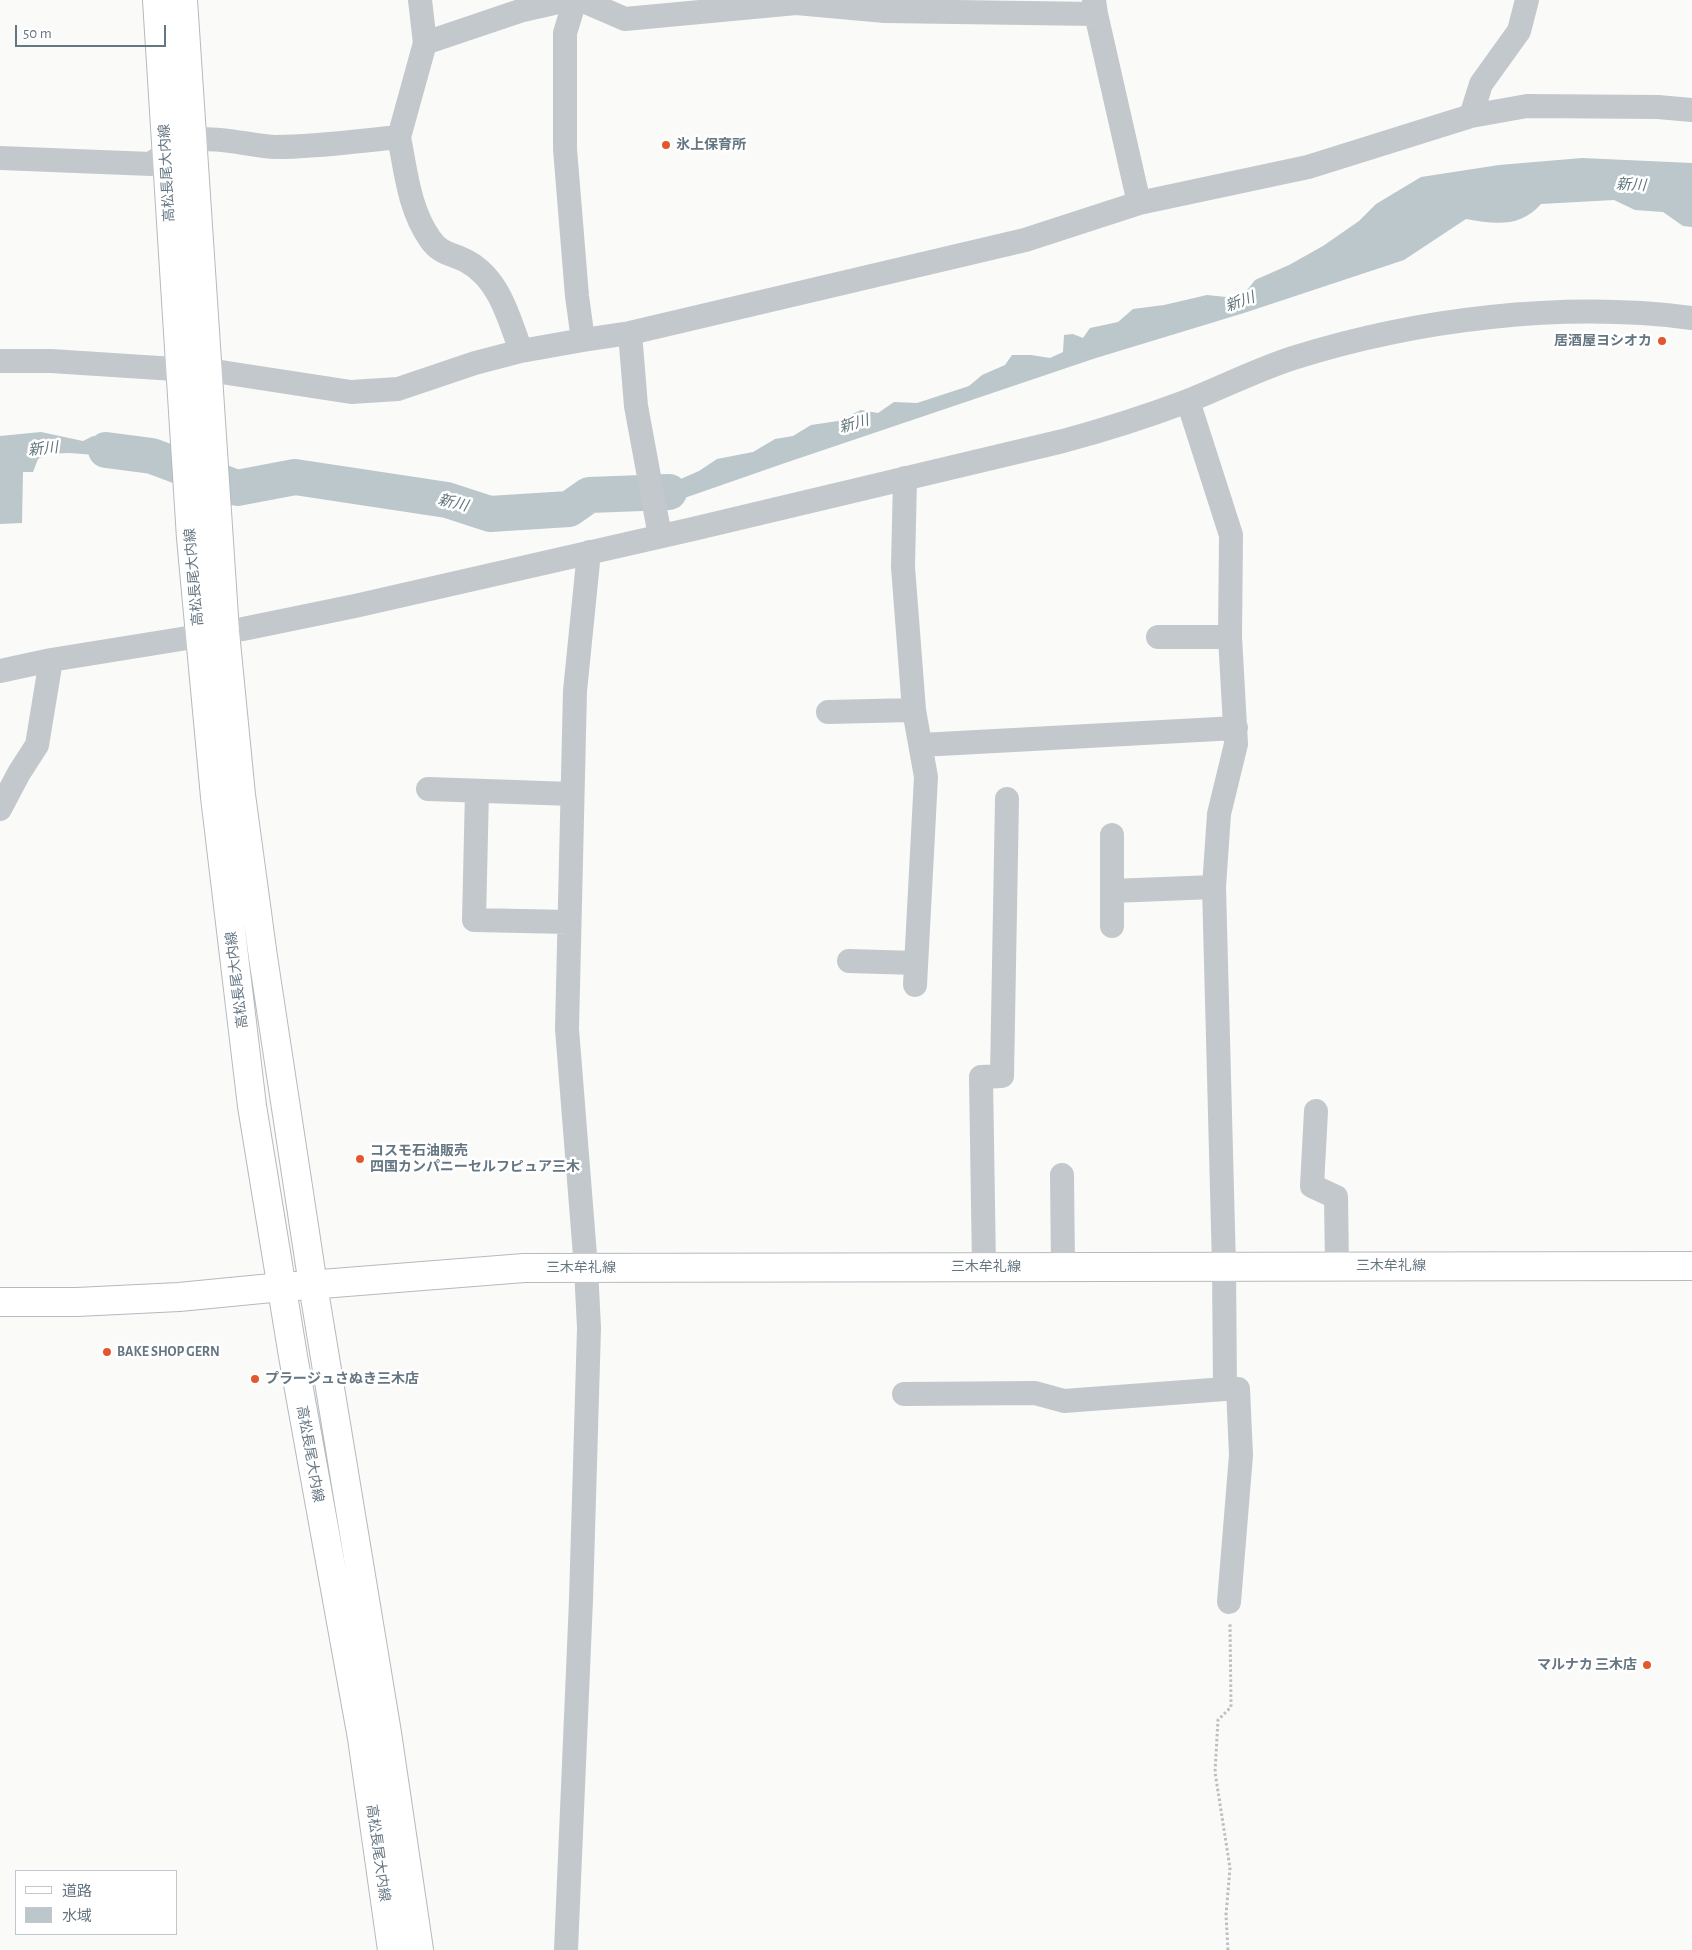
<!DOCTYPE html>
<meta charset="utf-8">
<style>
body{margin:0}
#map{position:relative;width:1692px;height:1950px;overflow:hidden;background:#fafaf8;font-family:"Alegreya Sans","Noto Sans JP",sans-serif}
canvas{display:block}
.legend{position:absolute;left:15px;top:1870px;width:162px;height:65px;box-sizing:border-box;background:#fff;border:1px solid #c1c8cd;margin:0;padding:6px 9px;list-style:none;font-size:15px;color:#657683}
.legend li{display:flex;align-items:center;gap:10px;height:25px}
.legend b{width:25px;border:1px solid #c1c8cd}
.scale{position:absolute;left:15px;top:25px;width:151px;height:22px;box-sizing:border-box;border:2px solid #657683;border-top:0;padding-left:6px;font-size:15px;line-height:18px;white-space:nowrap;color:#657683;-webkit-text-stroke:4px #fff;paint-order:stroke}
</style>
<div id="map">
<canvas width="1692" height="1950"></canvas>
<ul class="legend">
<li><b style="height:6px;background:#fff"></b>道路</li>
<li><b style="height:14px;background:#bbc7cb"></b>水域</li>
</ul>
<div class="scale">50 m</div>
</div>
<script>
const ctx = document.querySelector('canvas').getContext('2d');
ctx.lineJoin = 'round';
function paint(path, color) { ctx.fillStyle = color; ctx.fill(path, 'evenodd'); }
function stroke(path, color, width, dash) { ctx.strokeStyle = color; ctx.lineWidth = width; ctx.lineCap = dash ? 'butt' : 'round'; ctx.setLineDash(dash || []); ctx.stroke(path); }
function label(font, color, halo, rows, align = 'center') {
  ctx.font = font + ' "Alegreya Sans","Noto Sans JP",sans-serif'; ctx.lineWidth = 5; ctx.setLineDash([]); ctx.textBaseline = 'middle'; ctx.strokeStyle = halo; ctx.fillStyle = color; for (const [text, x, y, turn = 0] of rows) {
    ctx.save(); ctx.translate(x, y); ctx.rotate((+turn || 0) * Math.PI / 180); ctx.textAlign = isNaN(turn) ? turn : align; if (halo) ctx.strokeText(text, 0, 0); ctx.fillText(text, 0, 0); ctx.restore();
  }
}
const water = new Path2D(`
 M1582,158L1692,163V227L1683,226L1663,212L1635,210L1614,200L1541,204C1520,228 1495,224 1466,219L1404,260L1244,313L1096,358L785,463L670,503L622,508L620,494L676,481L699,471L717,459L753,452L775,439L793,436L811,425L838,421L861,410L878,413L894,402L917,403L969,386L982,375L1005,365L1012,355H1031L1050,358L1063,352L1064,335L1073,334L1083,338L1090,328L1118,322L1133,309L1164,305L1207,295L1226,297L1244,294L1255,280L1289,265L1323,246L1359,221L1376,204L1421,177L1499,165Z
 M41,432L83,441L93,436L114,442H154L156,467L136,458L69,453L48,454L38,459L33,472H23L22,523L0,524V436Z`);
const river = new Path2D(`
 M106,450L152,456L237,488L295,477L447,500L490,514L569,509L589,495L669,492`);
const path = new Path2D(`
 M1228,1950L1226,1915L1230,1868L1215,1772L1218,1720L1231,1707L1230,1623`);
const street = new Path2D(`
 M420,0L425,43
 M575,0L565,33V149L577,296L583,340L630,333L636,406L660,536
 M581,0L625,19L796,3L885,11L1096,14
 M1094,0L1096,14L1139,203
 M1471,116L1481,84L1519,31L1527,0
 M399,137C406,172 409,209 430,239C441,255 452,253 468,262C500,280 509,319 521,351
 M0,158L151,164C163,155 177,144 191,141C214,135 251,146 276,147C317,147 358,141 399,137L425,43L523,10L567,0
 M630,333L1025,240L1139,203L1308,167L1471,116L1527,106L1658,107L1692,110
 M0,361H51L221,372L351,392L398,389L475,363L521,351L583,340
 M1188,401L1231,535L1230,637L1236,744L1219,814L1214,887L1224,1266L1225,1389H1238L1241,1455L1229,1602
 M905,478L903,567L914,710L926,777L915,985
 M1158,637H1230
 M0,671L51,660L243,629L355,606L693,529L1063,441C1104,430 1145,417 1185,402C1221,388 1256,370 1293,358C1417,319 1563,301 1692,318
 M828,712L914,710
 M921,745L1236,728
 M428,789L572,794
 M477,791L474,920L569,922
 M0,809L19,773L37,745L51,660
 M1112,891L1214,887
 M1112,926V835
 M849,961L916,963
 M1316,1111L1312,1186L1336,1197L1337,1266
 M1062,1175L1063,1267
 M984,1267L981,1077L1002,1076L1007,799
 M904,1394L1035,1393L1064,1401L1225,1389
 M566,1950L581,1600L589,1328L586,1268L567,1029L575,691L589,552`);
const secondary = new Path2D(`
 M0,1302H77L179,1297L282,1287`);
const primary = new Path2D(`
 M157,0L191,538L215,797L252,1106L293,1356L362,1738L392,1950
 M183,0L225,632L241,795L263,957L313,1285L387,1733L419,1950
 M296,1286L524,1268L1692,1266`);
const markers = [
 [666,145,5,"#e4572e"],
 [1662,341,5,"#e4572e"],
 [360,1159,5,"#e4572e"],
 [107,1352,5,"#e4572e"],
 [255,1379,5,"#e4572e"],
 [1647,1665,5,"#e4572e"]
];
const poiNames = [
 ["氷上保育所",676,145],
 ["居酒屋ヨシオカ",1652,341,"right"],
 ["コスモ石油販売",370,1151],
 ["四国カンパニーセルフピュア三木",370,1167],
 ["BAKE SHOP GERN",117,1352],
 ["プラージュさぬき三木店",265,1379],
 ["マルナカ 三木店",1637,1665,"right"]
];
const streetNames = [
 ["高松長尾大内線",167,173,-93],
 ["高松長尾大内線",194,577,-95],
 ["高松長尾大内線",237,980,-97],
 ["三木牟礼線",1391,1266],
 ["三木牟礼線",986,1267],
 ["三木牟礼線",581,1268],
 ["高松長尾大内線",310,1454,80],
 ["高松長尾大内線",378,1853,82]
];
const waterNames = [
 ["新川",1631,185,3],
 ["新川",1240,302,-20],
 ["新川",854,424,-16],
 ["新川",43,449,-6],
 ["新川",453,503,14]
];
paint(water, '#bbc7cb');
stroke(river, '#bbc7cb', 36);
stroke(secondary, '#b3babf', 30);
stroke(primary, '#b5babe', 30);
stroke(path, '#bbbfc2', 3, [2.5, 2.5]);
stroke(street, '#c3c8cc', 24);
stroke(secondary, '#fff', 28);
stroke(primary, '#fff', 28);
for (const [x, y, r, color] of markers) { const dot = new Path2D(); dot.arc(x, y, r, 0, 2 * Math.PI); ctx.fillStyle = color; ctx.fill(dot); stroke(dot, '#fff', 2); }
label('bold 14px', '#657683', '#fff', poiNames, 'left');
label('14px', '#657683', '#fff', streetNames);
label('italic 15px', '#60757c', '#fff', waterNames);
</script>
